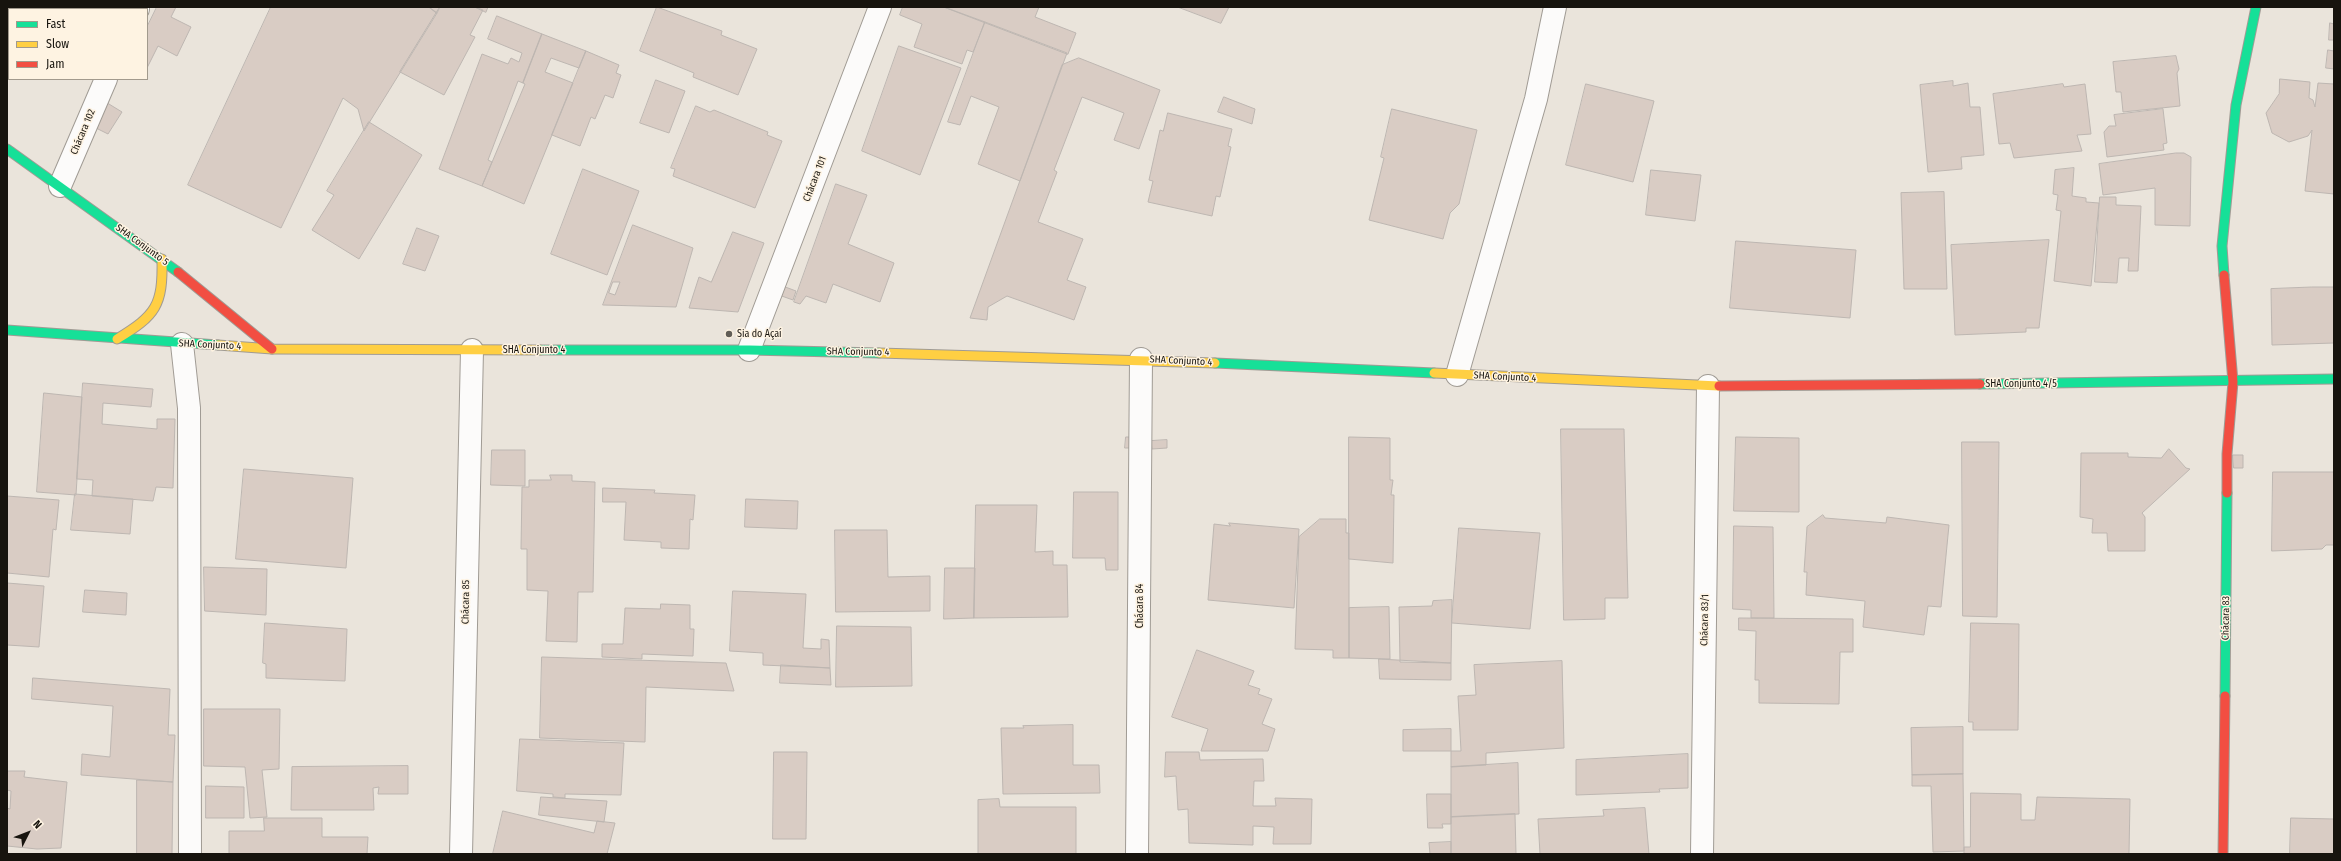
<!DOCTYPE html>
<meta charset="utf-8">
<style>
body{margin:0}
#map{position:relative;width:2341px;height:861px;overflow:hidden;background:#eae4db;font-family:"Fira Sans Condensed",sans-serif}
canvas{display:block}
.frame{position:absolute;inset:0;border:8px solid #17140e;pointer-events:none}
.legend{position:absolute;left:8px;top:8px;width:140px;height:72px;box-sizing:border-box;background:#fef3e2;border:1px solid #a29a8d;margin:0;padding:5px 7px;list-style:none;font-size:12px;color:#17140e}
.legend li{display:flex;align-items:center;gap:8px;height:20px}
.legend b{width:20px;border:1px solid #a29a8d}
.north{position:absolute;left:8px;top:813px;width:40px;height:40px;-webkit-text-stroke:3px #fef3e2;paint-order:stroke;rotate:48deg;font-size:11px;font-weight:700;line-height:16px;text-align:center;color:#17140e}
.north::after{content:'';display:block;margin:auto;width:14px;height:18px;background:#17140e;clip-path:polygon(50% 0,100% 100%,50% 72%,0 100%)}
</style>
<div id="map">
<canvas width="2341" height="861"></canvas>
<div class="frame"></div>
<ul class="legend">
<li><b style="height:5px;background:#16e098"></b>Fast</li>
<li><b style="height:5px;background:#ffcf43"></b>Slow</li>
<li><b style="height:5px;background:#f24e42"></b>Jam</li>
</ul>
<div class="north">N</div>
</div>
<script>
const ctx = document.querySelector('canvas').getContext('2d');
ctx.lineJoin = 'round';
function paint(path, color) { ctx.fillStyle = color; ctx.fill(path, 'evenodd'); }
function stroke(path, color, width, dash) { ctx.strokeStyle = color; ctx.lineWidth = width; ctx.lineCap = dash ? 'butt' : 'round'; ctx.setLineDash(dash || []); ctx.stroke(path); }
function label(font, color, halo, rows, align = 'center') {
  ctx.font = font + ' "Fira Sans Condensed",sans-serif'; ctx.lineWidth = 3; ctx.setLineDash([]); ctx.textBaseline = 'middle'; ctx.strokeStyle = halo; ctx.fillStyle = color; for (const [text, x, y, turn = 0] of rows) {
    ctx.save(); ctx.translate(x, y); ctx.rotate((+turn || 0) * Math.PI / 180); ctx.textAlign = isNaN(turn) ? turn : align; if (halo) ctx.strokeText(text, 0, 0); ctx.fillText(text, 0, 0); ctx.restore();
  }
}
const building = new Path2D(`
 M157,7H176L171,17L191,27L177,56L158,46L147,68V27Z
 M271,7H429L437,13L364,131L358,109L343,98L281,228L188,185Z
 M429,7H440L437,13Z
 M440,7H475L483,10L470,35L475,37L444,95L400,72Z
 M475,7H488L486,12Z
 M657,7L722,31L721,35L757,49L738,95L693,77L694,73L640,51Z
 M903,7H944L985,22L973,52L967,50L962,64L914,47L922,24L900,15Z
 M944,7H1039L1035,17L1076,33L1068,54Z
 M1178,7H1229L1221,23Z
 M497,16L542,34L523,83L518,81L488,160L492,162L482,186L439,169L482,54L508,64L511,58L519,62L522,53L488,39Z
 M985,22L1067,53L1020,181L978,164L999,107L971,96L960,125L948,122Z
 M2330,23L2334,24V40H2329Z
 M542,34L586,51L579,68L551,58L545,72L573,83L524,204L482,186L525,84L523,83Z
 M899,46L961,68L920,175L862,151Z
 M2328,50L2334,51V69L2326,68Z
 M586,51L619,65L616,73L621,75L613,98L605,95L595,119L591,117L580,146L552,135Z
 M2176,56L2179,69L2177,73L2180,106L2123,112L2121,92H2116L2113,62Z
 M1079,58L1160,90L1139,149L1114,140L1124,113L1082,97L1054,170L1057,172L1038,222L1083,239L1067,280L1086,287L1074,320L1007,296L988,307L987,320L970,318L1062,65Z
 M2280,79L2310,82L2309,98L2313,100L2315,107L2318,83L2334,84V194L2305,191L2312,130L2308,136L2289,142L2272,133L2266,113L2279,94Z
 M656,80L685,91L669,133L640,123Z
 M1953,81V86L1968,83L1970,107H1980L1984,155L1961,157L1962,169L1928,172L1920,85Z
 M1586,84L1654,101L1633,182L1566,165Z
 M2063,84L2064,87L2085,84L2091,134L2077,135L2082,151L2014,158L2010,143L1999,144L1993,94Z
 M1224,97L1255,109L1252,124L1218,112Z
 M104,101L122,112L108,134L90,125Z
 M696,106L710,112L714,110L768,132L767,135L782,141L755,208L673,176L675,169L671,168Z
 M1392,109L1477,130L1459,204L1450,213L1443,239L1369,220L1384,158L1381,157Z
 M2163,109L2167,143L2163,144L2164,150L2107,157L2104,132L2109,126H2116L2114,115Z
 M1168,113L1232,129L1228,146L1231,147L1220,197L1216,196L1212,216L1148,202L1153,181L1149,180L1160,130L1163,131Z
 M369,122L422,155L359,259L312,230L334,195L327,191Z
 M2176,153H2184L2191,157L2190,226L2155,225V188L2103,195L2099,164Z
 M2074,168L2072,196L2086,198V202L2099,203L2091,286L2054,281L2061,211L2056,210L2058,195L2053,194L2055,170Z
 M583,169L639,191L607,275L551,254Z
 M1651,170L1701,175L1695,221L1646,215Z
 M836,184L867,195L848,244L894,263L880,302L833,284L826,303L806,296L800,304L794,302Z
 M1944,192L1947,289H1904L1901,193Z
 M2100,197H2116V205L2141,206L2138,271H2128L2129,258H2119L2117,283L2095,282Z
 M633,225L693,248L676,307L603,305ZM613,282H620L615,295L609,293Z
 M417,228L439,236L425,271L403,264Z
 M733,232L764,243L738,312L689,308L699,277L711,282Z
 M2049,240L2039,328H2026V332L1955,335L1951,245Z
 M1736,241L1856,250L1850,318L1730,308Z
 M780,285L796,291L793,300L776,294Z
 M2312,287H2334V343L2272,345L2271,289Z
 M83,383L153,389L151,407L103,403L102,424L157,429V419H175L173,488L156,487L153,501L92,496L93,480L77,479Z
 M44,393L82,397L76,495L37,492Z
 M1561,429H1624L1628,598H1605V619L1564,620Z
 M1126,437H1134L1133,448H1125Z
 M1349,437L1390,438V480H1393L1391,495H1394L1393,563L1349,559Z
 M1736,437L1799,438V512L1734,511Z
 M1167,440V448L1152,449L1151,441Z
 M1962,442H1999L1997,617L1963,616Z
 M2169,449L2186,468L2190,469L2142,513L2145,517V551H2108L2107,533H2092L2093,519L2080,517L2081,453H2128V457L2161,458Z
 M492,450H525V486L491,485Z
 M2233,455H2243V468H2234Z
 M244,469L353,478L346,568L236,559Z
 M2273,472H2334V545H2326L2322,549L2272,551Z
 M550,475H572V481L595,482L593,592H578L577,642L546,641L548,591L527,590V549H521L522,487H529V480H551Z
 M603,488L655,490L654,493L695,495L693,520L690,519L689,549L661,548V542L624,540L626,502H603Z
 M1074,492H1118V570H1106L1105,558H1073Z
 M75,494L133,499L130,534L71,530Z
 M7,496L59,500L56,530L53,529L49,577L7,573Z
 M746,499L798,501L797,529L745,527Z
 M976,505H1037L1035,552L1053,551V565H1067L1068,617L974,618Z
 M1823,515L1825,518L1886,523L1887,517L1949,525L1941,607L1928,606L1924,635L1863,627L1865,601L1806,595L1807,572H1804L1807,527Z
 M1320,519H1346V533H1349V658H1333V650L1295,649L1299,537Z
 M1229,523L1299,529L1294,608L1208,600L1214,524L1230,526Z
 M1734,526L1773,527L1774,618H1751V610L1733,609Z
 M1459,528L1540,533L1530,629L1452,623Z
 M835,530H887L888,577L930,576V611L836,612Z
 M204,567L267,569L266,615L205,611Z
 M945,568H975L974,618L944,619Z
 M7,583L44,586L39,647L7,645Z
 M85,590L127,593L126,615L83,612Z
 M733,591L806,594L803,648L821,649V639L829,640L830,668L763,665V653L730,651Z
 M1452,600L1451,663L1400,662L1399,607L1432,606L1433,601Z
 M661,604L690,605V629H694L693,656L642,654V659L602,657V644H623L625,608L660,609Z
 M1389,607L1390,659L1349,658V608Z
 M1739,618L1853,619V652H1840L1839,704L1759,703V680H1755L1756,631L1739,630Z
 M265,623L347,629L345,681L266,678V664L263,663Z
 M1971,623L2019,624L2018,730H1973V722H1969Z
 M837,626L911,627L912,686L836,687Z
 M1197,650L1254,671L1248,685L1260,689L1258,694L1272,699L1262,724L1275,729L1268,751H1201L1208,729L1172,717Z
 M542,657L726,663L734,691L646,687L645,742L540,738Z
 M1379,659L1451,663V680L1380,679Z
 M1562,661L1564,748L1486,753V765L1451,767V751H1461L1458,696L1476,695L1474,665Z
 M781,665L830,668L831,685L780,683Z
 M33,678L170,689L168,735H175L173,782L81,775L82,754L110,757L113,706L32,699Z
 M204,709H280L279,769L262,770L267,817L250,818L245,767L204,766Z
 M1073,725V765H1099L1100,793L1003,794L1001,728H1024L1023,726Z
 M1963,727V774L1912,775L1911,728Z
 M1451,729V751H1403V730Z
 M520,739L624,743L621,795L565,794V798L553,797V794L517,791Z
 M774,752H807L806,839H773Z
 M1166,752H1199L1200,760L1263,759L1264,781H1254L1253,806H1276L1275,798L1312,799L1311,844H1273L1274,827L1253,826V845L1189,843L1188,809L1178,810L1176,776L1165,777Z
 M1688,754V788L1659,789L1660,792L1576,795V760Z
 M1518,763L1519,814L1451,817V767Z
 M408,766V794H378L379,787L373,788L374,810H291L292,767Z
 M7,771H25L24,777L67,782L61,848L37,849L7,846V808L10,809L11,791L7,790Z
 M1963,774L1964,851L1933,852L1931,786H1912V775Z
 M137,780L173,782L172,854H137Z
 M206,786L244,787V818H206Z
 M1971,793L2021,794V820H2035L2037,797L2130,799L2129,854H1964V847H1970Z
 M1427,794H1451V824H1442L1443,828H1428Z
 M541,797L607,801L604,822L539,815Z
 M999,799L1000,807H1076V854H978V800Z
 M1645,808L1649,854H1540L1538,819L1604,816L1603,810Z
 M503,811L594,833L597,821L615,823L607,854H493Z
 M1515,814L1516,854H1451V817Z
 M264,818H322V837H368L367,854H229V831H264Z
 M2291,818L2334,819V854H2290Z
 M1451,842V854H1430L1429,843Z`);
const street = new Path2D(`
 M138,9V7
 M60,186L106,79
 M182,344L189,408L190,854
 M749,350L880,7
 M1457,375L1536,99L1555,7
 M461,854L472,350
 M1137,854L1141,359
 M1702,854L1708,386`);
const fast = new Path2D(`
 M7,149L178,272
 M2224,275L2222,246L2236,105L2256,7
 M7,330L218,345
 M540,350H749L879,353
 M1215,363L1434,373
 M1980,384L2334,379
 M2225,696L2227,493`);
const slow = new Path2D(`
 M117,339C156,315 163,306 162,259
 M218,345L272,349L540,350
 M879,353L1215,363
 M1434,373L1719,386`);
const jam = new Path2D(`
 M178,272L272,349
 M2224,275L2233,382L2227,454V493
 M1719,386L1980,384
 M2223,854L2225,696`);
const markers = [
 [729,334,4,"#615d56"]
];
const streetNames = [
 ["Chácara 102",83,132,-67],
 ["Chácara 101",815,179,-69],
 ["SHA Conjunto 5",142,245,36],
 ["SHA Conjunto 4",210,345,3],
 ["SHA Conjunto 4",534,350],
 ["SHA Conjunto 4",858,352,1],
 ["SHA Conjunto 4",1181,361,3],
 ["SHA Conjunto 4",1505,377,3],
 ["SHA Conjunto 4/5",2021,384],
 ["Chácara 85",466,602,-89],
 ["Chácara 84",1140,606,-90],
 ["Chácara 83",2226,618,-89],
 ["Chácara 83/1",1705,620,-89]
];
const poiNames = [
 ["Sia do Açaí",737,334]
];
paint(building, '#d9ccc4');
stroke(building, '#bdb6b1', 1);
stroke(street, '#a09b94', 24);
stroke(fast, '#a09b94', 11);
stroke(slow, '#a09b94', 11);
stroke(jam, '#a09b94', 11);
stroke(street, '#fcfbfa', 22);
stroke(fast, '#16e098', 9);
stroke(slow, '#ffcf43', 9);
stroke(jam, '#f24e42', 9);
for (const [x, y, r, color] of markers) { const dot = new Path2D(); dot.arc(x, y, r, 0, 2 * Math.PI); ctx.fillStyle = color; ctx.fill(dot); stroke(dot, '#fef3e2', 1.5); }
label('10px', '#17140e', '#fef3e2', streetNames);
label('10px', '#17140e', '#fef3e2', poiNames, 'left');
</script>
